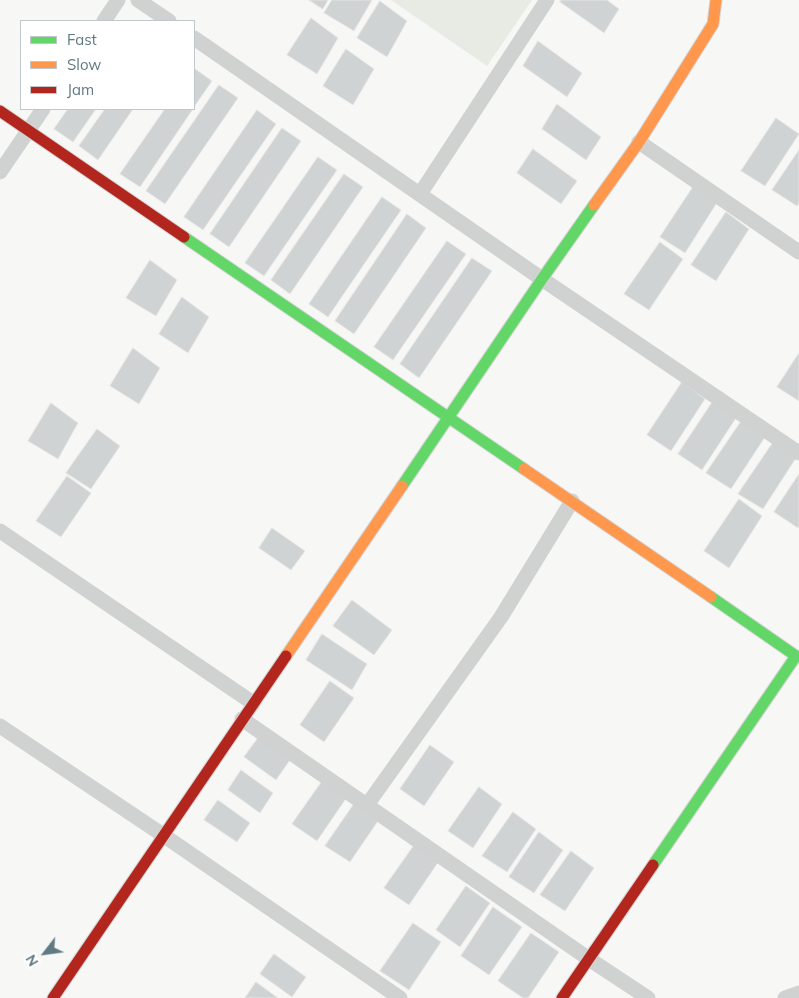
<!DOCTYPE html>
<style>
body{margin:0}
#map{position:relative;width:799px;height:998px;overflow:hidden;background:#f7f7f6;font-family:Mulish,sans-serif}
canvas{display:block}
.legend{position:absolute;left:20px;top:20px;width:175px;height:90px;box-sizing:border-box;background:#fff;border:1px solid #bfc9cd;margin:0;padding:6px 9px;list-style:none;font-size:15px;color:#607983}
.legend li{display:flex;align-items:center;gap:10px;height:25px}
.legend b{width:25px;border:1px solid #bfc9cd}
.north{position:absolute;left:20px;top:928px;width:50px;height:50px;-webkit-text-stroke:4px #fff;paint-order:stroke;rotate:240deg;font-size:14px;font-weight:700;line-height:20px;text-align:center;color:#607983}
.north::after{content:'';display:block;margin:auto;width:18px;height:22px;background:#607983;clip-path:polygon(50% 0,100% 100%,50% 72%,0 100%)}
</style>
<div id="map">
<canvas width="799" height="998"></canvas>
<ul class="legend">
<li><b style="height:6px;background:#63d668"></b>Fast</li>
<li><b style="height:6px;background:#ff974d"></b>Slow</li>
<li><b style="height:6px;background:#b3261e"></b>Jam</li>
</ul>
<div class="north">N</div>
</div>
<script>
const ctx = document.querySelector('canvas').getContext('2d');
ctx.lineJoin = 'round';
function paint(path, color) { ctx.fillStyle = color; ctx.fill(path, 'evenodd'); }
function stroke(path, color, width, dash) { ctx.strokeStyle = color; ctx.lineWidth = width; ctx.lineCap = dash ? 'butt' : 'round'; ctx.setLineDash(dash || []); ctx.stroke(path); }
const green = new Path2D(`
 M391,0H532L487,66Z`);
const building = new Path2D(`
 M309,0H328L323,9Z
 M332,0H372L354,31L324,13Z
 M561,0H607L619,9L604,33L560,2Z
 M380,1L407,21L387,57L357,38Z
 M311,18L338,38L317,74L287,55Z
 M538,41L582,73L567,97L523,66Z
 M346,49L374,69L353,105L323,86Z
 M194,68L212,81L194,107Z
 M219,85L238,98L165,204L146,191Z
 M557,104L601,137L586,160L542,129Z
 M68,109H96L73,142L54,129Z
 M105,109H133L98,160L79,146Z
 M165,109H193L140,187L120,174Z
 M257,110L276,124L203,230L184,217Z
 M776,118L799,134L765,186L741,171Z
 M282,128L301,141L229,247L210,234Z
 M533,149L577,181L561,204L517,173Z
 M799,150V203L797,206L772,190Z
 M318,157L337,170L264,276L245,263Z
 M344,174L363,187L290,294L271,280Z
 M695,184L718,201L685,253L660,237Z
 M382,197L401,210L328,317L309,304Z
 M726,212L749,229L716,281L691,265Z
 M407,214L426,228L354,334L335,321Z
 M447,241L466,254L393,360L374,347Z
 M660,242L683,259L649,310L624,294Z
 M472,258L492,271L419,378L400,364Z
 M150,260L177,280L156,316L126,298Z
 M182,297L209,317L188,353L159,334Z
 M133,348L160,368L139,404L110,386Z
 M799,353V401L777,387Z
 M682,382L705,399L671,451L647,435Z
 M713,401L736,418L702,470L678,454Z
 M51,403L78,423L58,459L28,441Z
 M742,420L765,437L731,489L706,473Z
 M97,429L120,446L91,489L66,473Z
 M774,441L796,458L763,509L738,494Z
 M799,474V527L798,528L774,512Z
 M67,476L91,493L61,537L36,521Z
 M739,499L762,516L729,568L704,551Z
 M272,528L305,551L291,570L259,548Z
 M352,600L392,630L374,655L333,626Z
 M322,634L367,664L352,690L306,660Z
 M330,681L354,698L324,742L300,725Z
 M258,738L290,760L276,780L244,757Z
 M430,745L454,762L424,806L400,789Z
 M241,770L273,793L260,813L228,790Z
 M323,780L347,797L317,841L292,824Z
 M479,787L502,804L473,848L448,831Z
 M218,800L250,823L237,842L204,820Z
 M356,801L380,818L350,862L325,846Z
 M513,812L536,829L507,872L482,856Z
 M539,832L563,850L534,893L509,877Z
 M415,844L439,861L409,905L384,888Z
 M571,851L594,868L565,911L540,895Z
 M466,886L490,903L460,947L436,930Z
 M493,907L522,927L489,975L461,956Z
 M413,923L441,942L409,990L380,971Z
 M531,933L559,952L528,998H523L498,981Z
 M274,954L306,977L292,997L260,974Z
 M256,982L278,998H245Z`);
const street = new Path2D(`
 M138,0L169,21
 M104,21L118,0
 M194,38L542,279L799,453
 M639,142L799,252
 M0,172L43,109
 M420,194L547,0
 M0,531L253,703
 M242,719L589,959L648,998
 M0,726L163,835L400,998
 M367,805L501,617L572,501
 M785,998L799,993`);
const fast = new Path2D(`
 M184,237L524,469
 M402,486L542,279L594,205
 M653,865L796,656L711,597`);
const slow = new Path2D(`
 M594,205L639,142L713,24L716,0
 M524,469L711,597
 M286,656L402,486`);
const jam = new Path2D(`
 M0,111L184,237
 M53,998L286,656
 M562,998L653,865`);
paint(green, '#e8ebe4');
paint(building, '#d0d3d3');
stroke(building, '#e6e6e6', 1);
stroke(fast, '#d4d5d5', 13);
stroke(slow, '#d4d5d5', 13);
stroke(jam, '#d4d5d5', 13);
stroke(street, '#d0d1d1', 15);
stroke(fast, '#63d668', 11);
stroke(slow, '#ff974d', 11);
stroke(jam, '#b3261e', 11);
</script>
